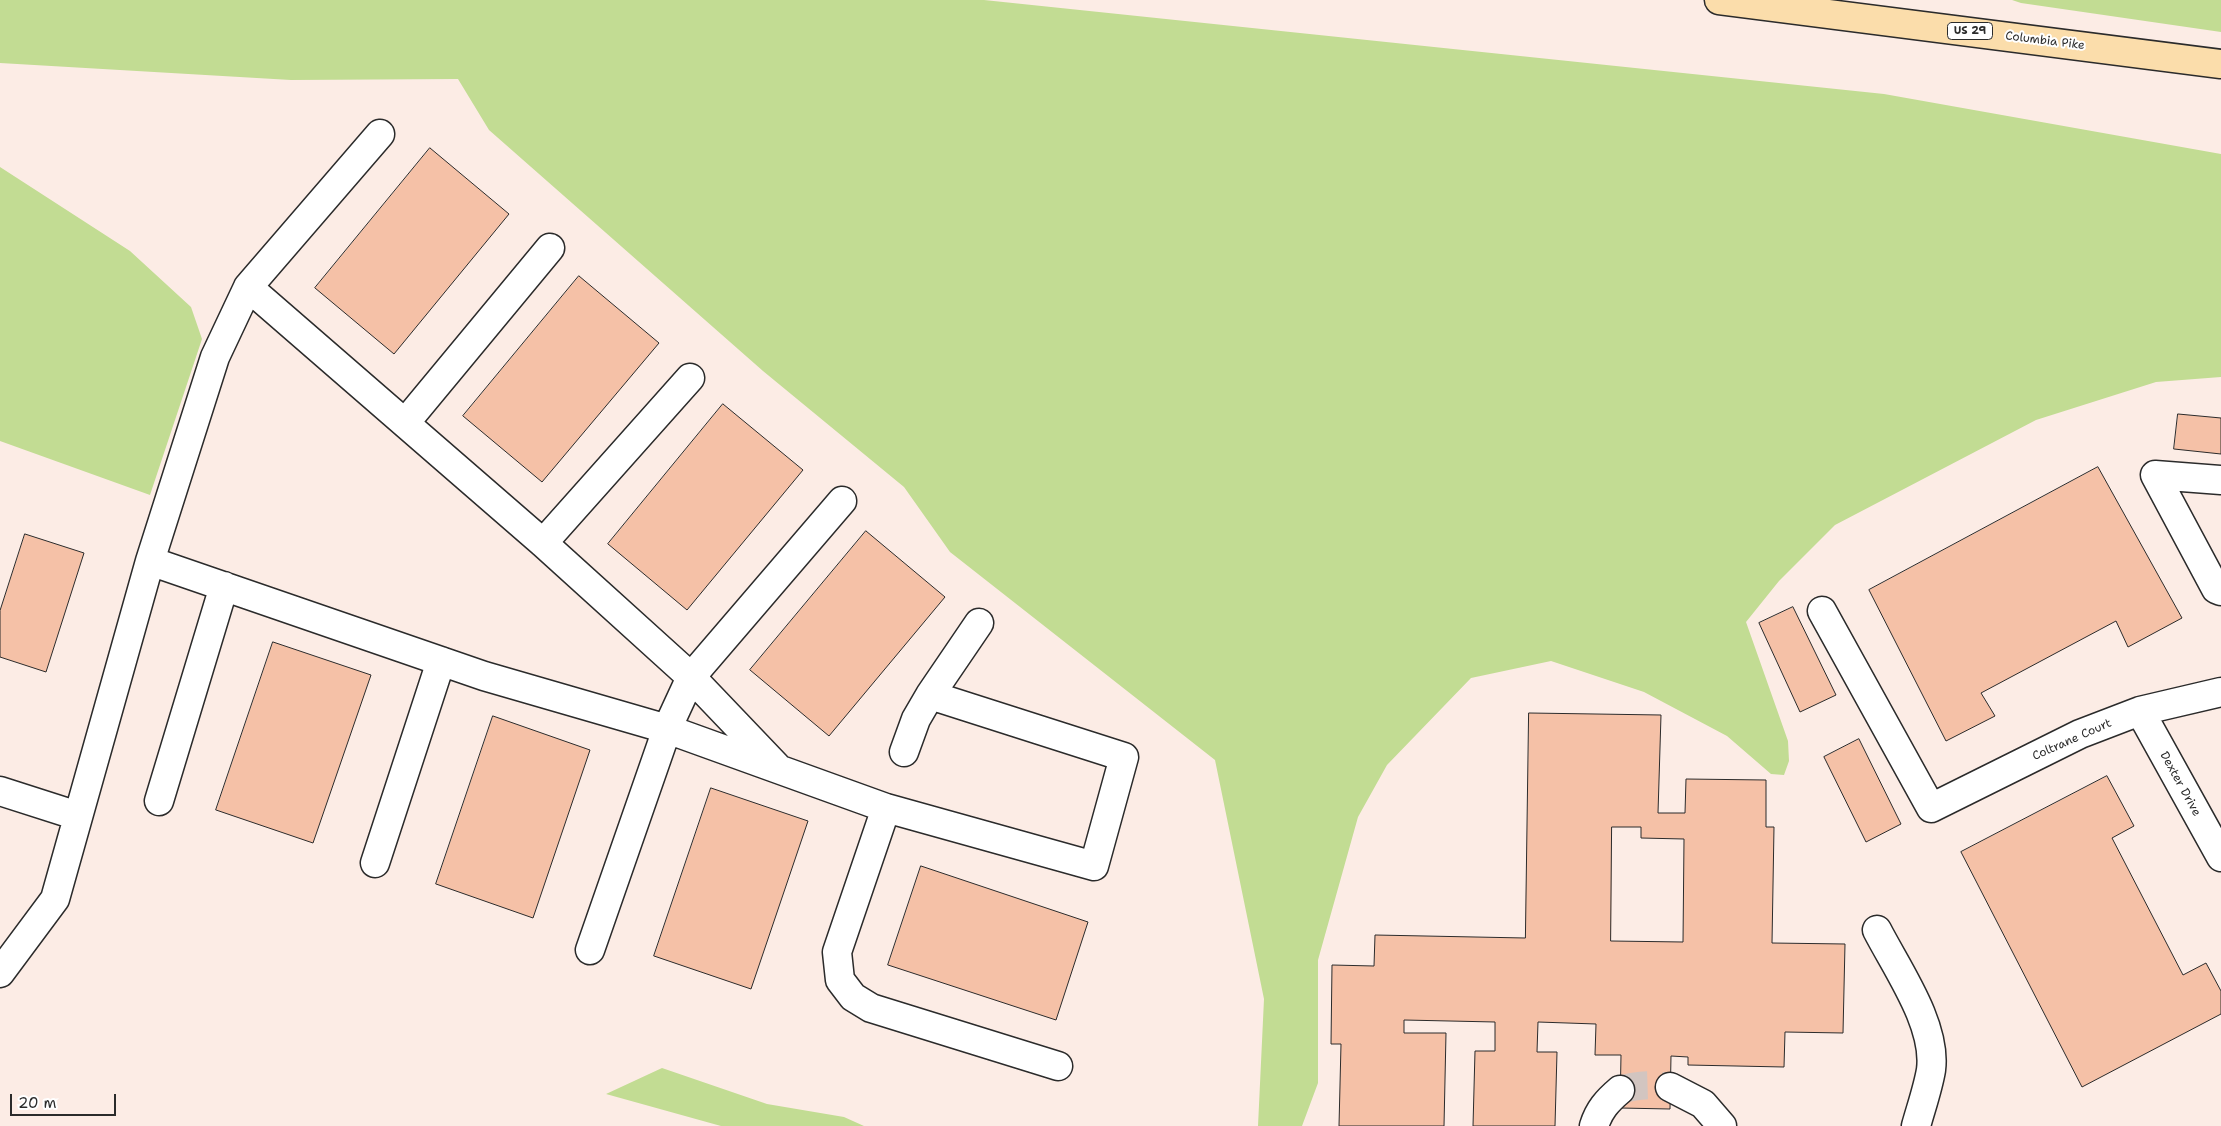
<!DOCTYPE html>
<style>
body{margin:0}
#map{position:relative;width:2221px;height:1126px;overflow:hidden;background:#fcece5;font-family:"Shantell Sans",sans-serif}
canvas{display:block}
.scale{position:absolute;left:10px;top:1094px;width:106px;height:22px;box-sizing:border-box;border:2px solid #2b2b2b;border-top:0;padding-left:6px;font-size:15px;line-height:18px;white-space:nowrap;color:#2b2b2b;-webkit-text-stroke:4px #fff;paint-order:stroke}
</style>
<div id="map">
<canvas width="2221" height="1126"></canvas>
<div class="scale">20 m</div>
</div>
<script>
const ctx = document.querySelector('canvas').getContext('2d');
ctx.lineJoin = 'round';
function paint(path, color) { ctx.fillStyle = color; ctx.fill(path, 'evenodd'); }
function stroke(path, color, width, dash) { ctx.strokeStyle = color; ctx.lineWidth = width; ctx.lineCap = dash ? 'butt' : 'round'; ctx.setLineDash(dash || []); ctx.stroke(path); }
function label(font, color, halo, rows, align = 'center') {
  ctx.font = font + ' "Shantell Sans",sans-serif'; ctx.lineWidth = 4; ctx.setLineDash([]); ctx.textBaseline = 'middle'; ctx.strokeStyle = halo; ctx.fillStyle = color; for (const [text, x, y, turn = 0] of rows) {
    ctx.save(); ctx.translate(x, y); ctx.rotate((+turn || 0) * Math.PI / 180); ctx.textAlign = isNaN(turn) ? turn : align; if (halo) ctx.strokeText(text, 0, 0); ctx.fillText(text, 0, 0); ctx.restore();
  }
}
const green = new Path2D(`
 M0,0H984L1884,94L2221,154V377L2156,382L2036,420L1835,525L1779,581L1746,622L1788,741L1789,761L1784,775L1771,774L1727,736L1644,692L1551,661L1471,678L1387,765L1358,817L1318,960V1083L1302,1126H1258L1264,999L1215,760L950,552L904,487L763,371L489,130L458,79L291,80L0,63Z
 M2012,0H2221V32L2021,3Z
 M0,167L130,251L191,307L202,339L150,495L0,441Z
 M662,1068L767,1104L844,1117L864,1126H721L606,1094Z`);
const building = new Path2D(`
 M430,148L509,214L394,354L315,288Z
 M579,276L659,343L542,482L463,416Z
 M723,404L803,470L687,610L608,544Z
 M2178,414L2221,418V454L2174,449Z
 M2098,467L2182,618L2128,647L2116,621L1981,693L1995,716L1946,741L1869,590Z
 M866,531L945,597L829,736L750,670Z
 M25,534L84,553L46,672L0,657V611Z
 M1793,607L1836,695L1800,712L1759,623Z
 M273,642L371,675L313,843L216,810Z
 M1529,713L1661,715L1658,813H1685L1686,779L1766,780V827H1774L1772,943L1845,944L1843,1033L1785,1032L1784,1067L1688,1065V1057L1671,1056L1670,1109L1620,1108L1621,1055H1595L1596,1024L1538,1022L1537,1052H1557L1555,1126H1473L1475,1051H1495V1022L1404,1020V1033H1446L1444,1126H1339L1341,1044H1331L1332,965L1374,966L1375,935L1525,938ZM1612,827H1641V838L1684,839L1683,942L1611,941Z
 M493,716L590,750L533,918L436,884Z
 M1859,739L1901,824L1866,842L1824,757Z
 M2107,776L2134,826L2112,838L2183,975L2206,963L2221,991V1014L2082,1087L1961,852Z
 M711,788L808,821L751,989L654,956Z
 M921,866L1088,922L1056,1020L888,965Z`);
const minorTunnel = new Path2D(`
 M1620,1090C1637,1085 1652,1084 1670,1087`);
const minor = new Path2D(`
 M248,287L543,543L691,677L776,766
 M405,423L550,248
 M2221,480L2155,475L2216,589L2221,591
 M543,543L690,378
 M150,561L484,676L667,729L886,808L1094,866L1124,757L930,695L979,623
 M1822,611L1931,808L2080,734L2140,711L2221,692
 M2140,711L2221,857
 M904,752L916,719L930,695
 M0,791L78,816
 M159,801L224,586
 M886,808L837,952L840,980L853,997L871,1008L1058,1066
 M375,863L441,661
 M1877,930C1897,969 1937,1025 1931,1070C1928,1088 1921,1108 1916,1126
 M590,950L667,729L691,677L842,501
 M0,973L55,899L150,561L215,357L248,287L380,134
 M1670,1087L1703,1104L1722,1126
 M1594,1126C1599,1110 1607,1101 1620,1090`);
const highway = new Path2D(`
 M1719,0L2221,64`);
const shields = [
 [1970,31,45]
];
const shieldNames = [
 ["US 29",1970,31]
];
const streetNames = [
 ["Columbia Pike",2045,41,7],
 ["Coltrane Court",2072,740,-24],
 ["Dexter Drive",2180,784,61]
];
paint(green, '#c2dc93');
paint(building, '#f5c1a7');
stroke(building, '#2b2b2b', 1);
stroke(minorTunnel, '#d2c5c0', 28, [28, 14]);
stroke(minor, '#2b2b2b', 31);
stroke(highway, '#2b2b2b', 31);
stroke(minor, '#fff', 28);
stroke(highway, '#fbddab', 28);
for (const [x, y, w] of shields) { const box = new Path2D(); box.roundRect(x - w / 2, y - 8.5, w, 17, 4); ctx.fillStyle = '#fff'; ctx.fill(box); stroke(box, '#2b2b2b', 1); }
label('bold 11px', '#2b2b2b', null, shieldNames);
label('12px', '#2b2b2b', '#fff', streetNames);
</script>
